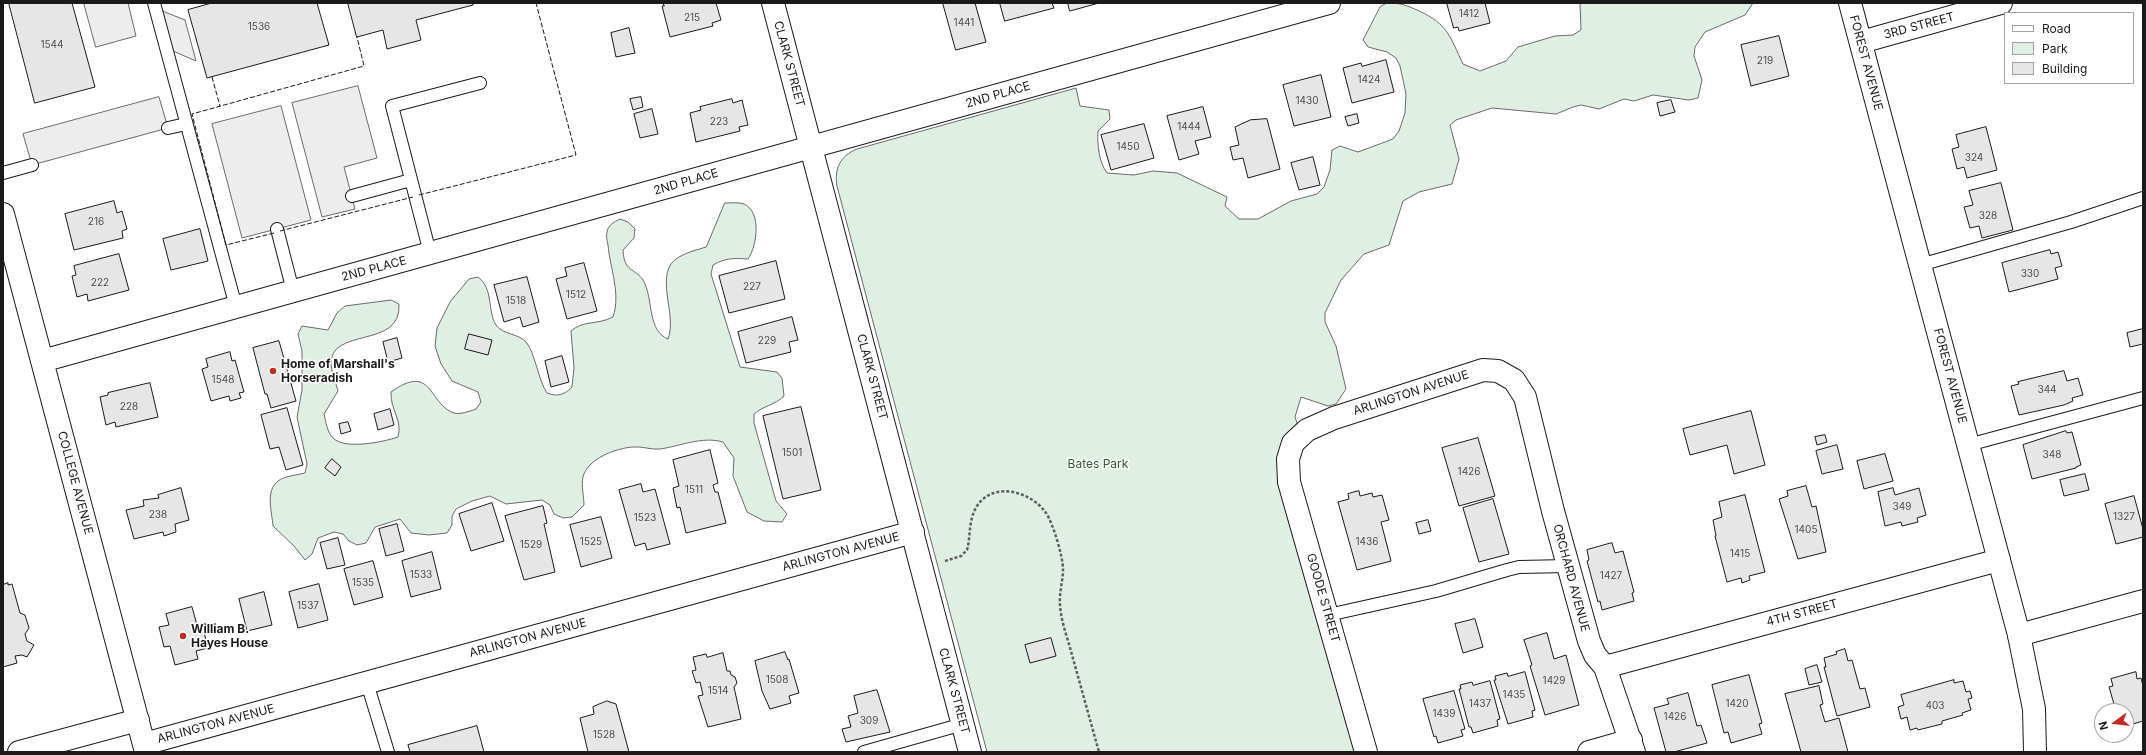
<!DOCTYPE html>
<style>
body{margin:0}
#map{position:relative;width:2146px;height:755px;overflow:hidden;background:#fff;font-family:Inter,sans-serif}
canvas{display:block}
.frame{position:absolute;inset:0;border:4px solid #1a1a1a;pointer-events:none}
.legend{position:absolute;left:2004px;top:12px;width:130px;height:72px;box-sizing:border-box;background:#fff;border:1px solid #a3a3a3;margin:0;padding:5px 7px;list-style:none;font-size:12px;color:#1a1a1a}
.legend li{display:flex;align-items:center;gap:8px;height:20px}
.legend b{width:20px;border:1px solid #a3a3a3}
.north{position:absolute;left:2094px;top:703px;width:40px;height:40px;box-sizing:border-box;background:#fff;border:1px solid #a3a3a3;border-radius:50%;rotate:255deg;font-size:11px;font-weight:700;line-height:16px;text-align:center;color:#1a1a1a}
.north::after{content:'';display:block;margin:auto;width:14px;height:18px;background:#c62828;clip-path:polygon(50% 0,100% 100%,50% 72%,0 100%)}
</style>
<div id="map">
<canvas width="2146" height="755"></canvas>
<div class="frame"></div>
<ul class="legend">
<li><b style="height:5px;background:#fff"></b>Road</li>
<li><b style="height:11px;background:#e0efe3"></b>Park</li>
<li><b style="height:11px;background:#e6e6e6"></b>Building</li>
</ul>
<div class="north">N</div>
</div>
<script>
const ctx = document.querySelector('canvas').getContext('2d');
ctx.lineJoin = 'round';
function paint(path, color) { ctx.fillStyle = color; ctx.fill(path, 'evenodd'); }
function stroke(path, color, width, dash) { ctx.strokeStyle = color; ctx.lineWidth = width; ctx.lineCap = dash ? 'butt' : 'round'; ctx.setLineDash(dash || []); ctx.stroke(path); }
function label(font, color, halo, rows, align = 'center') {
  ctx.font = font + ' Inter,sans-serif'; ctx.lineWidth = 3; ctx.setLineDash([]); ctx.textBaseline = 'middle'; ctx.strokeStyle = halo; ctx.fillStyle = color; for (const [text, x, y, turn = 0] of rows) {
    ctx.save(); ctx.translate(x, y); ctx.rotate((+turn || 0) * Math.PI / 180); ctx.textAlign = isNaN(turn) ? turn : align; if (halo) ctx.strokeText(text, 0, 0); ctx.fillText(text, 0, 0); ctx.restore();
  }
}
const green = new Path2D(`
 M1387,3C1401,3 1406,5 1419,11C1448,24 1450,37 1463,64L1480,71L1506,61L1518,47L1555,36L1573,35L1581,30L1580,3H1753L1745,15L1705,32L1695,47L1694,56L1702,80L1698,98L1689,100L1653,95L1634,101L1624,99L1599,109L1581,105L1573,107L1556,114L1492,108L1456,120L1450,125L1459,159L1452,184L1419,192L1403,201L1389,245L1364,254L1341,280L1325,313V322L1336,346L1346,389L1336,404L1328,406L1301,397L1295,417L1298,426L1286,440L1355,752H987L837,186C834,169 840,156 857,149L1076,88L1080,106L1109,110L1110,119L1098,131C1097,145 1099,162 1107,173L1134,175L1153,171L1177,173L1227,197L1225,206L1239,219H1258L1291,201L1317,194L1324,187L1330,170L1332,150L1340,146L1358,152L1393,139L1399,131L1405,113L1406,94L1400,66L1396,58L1387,52L1368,47L1363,40L1380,7Z
 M725,203C731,203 739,202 744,204C762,212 757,246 748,259C734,258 725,258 713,265L711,274L740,367L777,372L782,378L784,396C775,405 763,406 754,414V423L776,501L787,514L782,522L764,521L747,512L733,476L734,458L723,442C702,436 681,446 660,449C651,450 642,446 633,447C616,448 587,459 583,477C581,485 584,497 584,505L572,517L563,518L554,514L550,505L542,500L506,504L490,496L472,501L456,509L452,516V525L447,533L429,535L411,533L400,519L375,527L366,543L357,545L349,541L343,534L334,532L318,538L312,554L305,560L294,546L273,526C272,512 265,491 278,481C284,476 297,475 305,473L307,464L297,417L302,390V351L298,334L302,326L328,330L337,313L345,306L391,300L399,304C402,350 329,326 331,365C332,373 336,383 338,391L324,414C326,422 327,432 333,438C345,450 383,442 398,437C403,420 390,410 391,392C433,362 428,404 454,413C460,415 470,411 476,409L481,402L478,392L452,381L441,364L435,346L437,328L450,302L469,279L478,277C494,289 487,311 496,325C503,335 518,333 526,342C535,352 538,380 547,393C558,397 564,395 572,387L574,368L571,331C583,320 598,325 613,317C621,293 610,269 608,245C607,241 606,236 607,232C608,225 614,222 620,219L628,222L635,229L634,238L623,250C624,275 638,267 645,284C653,302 648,331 668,339C678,314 652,272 679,257C687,252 697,250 706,247Z`);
const parking = new Path2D(`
 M84,3H128L136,36L96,47Z
 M155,8L185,20L196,61L166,48Z
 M358,86L377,158L344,167L355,209L322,217L292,103Z
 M159,97L168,128L32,165L23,134Z
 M281,106L311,220L242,238L212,124Z`);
const building = new Path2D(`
 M9,3H72L95,87L35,103Z
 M212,3H317L329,45L207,78L188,10Z
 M348,3H473V5L416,20L421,40L387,49L383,30L357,37Z
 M663,3H716L721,20L712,23L713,26L670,37L662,6H664Z
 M943,3H975L986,42L956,50Z
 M1000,3H1052L1054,8L1005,21Z
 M1068,3H1099L1070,11Z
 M1447,3H1485L1490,23L1459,31L1458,27L1454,28Z
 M629,28L635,53L616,57L611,33Z
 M1779,36L1789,76L1751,86L1741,45Z
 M1386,60L1394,92L1352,103L1343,68L1361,63L1362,66Z
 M1321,75L1331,117L1294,126L1283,85Z
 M641,97L643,107L633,110L630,99Z
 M732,99L733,103L742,100L748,125L739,127L740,131L696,142L690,113L701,110L700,107Z
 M1671,100L1675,112L1660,116L1657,103Z
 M1203,107L1211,137L1195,141L1199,154L1179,160L1167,116Z
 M652,109L658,134L640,138L634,114Z
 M1357,114L1359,123L1348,126L1345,117Z
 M1267,119L1280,169L1248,178L1243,158L1233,160L1230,147L1239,145L1235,127L1250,120Z
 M1144,124L1154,158L1111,170L1101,135Z
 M1986,127L1997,170L1967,178L1964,167L1957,169L1952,149L1959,147L1956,135Z
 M1313,157L1320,185L1299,190L1291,163Z
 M2001,183L2013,230L1982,238L1979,226L1970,228L1964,207L1973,205L1969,191Z
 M114,201L117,213L122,211L127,229L122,231L123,238L74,250L65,214Z
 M200,229L208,261L171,270L163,239Z
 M2050,250L2051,254L2058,252L2062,266L2055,268L2058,279L2009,292L2002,263Z
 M119,254L129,290L88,301L87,294L77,297L72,276L76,275L74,266Z
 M776,261L785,299L729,313L719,276Z
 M584,263L597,311L567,319L556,279L567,276L565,268Z
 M527,277L539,322L523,327L520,317L504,322L494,285Z
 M792,317L798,340L789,342L791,352L746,363L738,332Z
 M2143,329V344L2130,347L2127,333Z
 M469,334L492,340L488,355L465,349Z
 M397,338L402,358L388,362L383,342Z
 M279,341L296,401L271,408L267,394H265L253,348Z
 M230,352L232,361L235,360L244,392L239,393L241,398L230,401L229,396L211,401L202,369L208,367L206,359Z
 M562,356L569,382L551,387L545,361Z
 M2064,371L2067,381L2078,378L2083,395L2072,398L2073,401L2064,405L2019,415L2011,386L2019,384L2018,382Z
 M150,383L158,417L116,427L115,422L106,425L100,397L108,395V393Z
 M801,407L821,490L783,499L763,416Z
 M287,408L303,465L286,470L279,447L270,449L261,415Z
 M390,409L394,425L378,430L374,414Z
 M1751,411L1765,465L1734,474L1727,445L1690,455L1683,429Z
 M348,422L351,431L341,434L339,424Z
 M2066,431L2067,433L2072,432L2081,465L2076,467V468L2032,479L2023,445Z
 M1825,435L1827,442L1817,445L1815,437Z
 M1478,438L1495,496L1459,506L1442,448Z
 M1837,445L1843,469L1822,474L1816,451Z
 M710,450L718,483L713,485L715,492H718L726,523L686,533L680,507L677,508L673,488L679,486L673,460Z
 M1885,454L1893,481L1864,489L1857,461Z
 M332,459L341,467L335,476L325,468Z
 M2085,474L2089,490L2064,496L2060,480Z
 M641,484L643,492L655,489L670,544L647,550L645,543L635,546L619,490Z
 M1806,486L1812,507L1816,506L1826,552L1798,559L1779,499L1788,496L1787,491Z
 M181,488L189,520L175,524L176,532L164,536L163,532L134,539L126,510L144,506L143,500L159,498L158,495Z
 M1893,488L1895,495L1919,488L1926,515L1917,518L1918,522L1902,526L1901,522L1885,526L1878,492Z
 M1359,491L1360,496L1372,493L1373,497L1382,495L1389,520L1381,522L1391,561L1357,570L1338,502L1349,499L1348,494Z
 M1745,495L1765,572L1749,576L1750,580L1742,583L1741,578L1727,582L1715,536H1716L1713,520L1722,517L1719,502Z
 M2134,496L2143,529V537L2116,544L2105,504Z
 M1493,499L1509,554L1479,562L1463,508Z
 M492,503L504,541L471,551L459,514Z
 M543,506L547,523L544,524L555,572L524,580L505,516Z
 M601,517L612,558L581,567L570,525Z
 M1428,520L1431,531L1419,534L1416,523Z
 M397,524L404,551L386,556L379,529Z
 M338,538L345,565L327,569L320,543Z
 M1612,543L1615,553L1623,551L1634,592L1632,593L1634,601L1602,610L1600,601L1598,602L1587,561L1589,560L1587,550Z
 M432,552L441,589L411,597L402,561Z
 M373,561L383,597L354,605L344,569Z
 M8,583V585L12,584L20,613L25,615L29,628L25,634L27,641L34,645L27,657L22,655L15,656L17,663L3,667V585Z
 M319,584L328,620L298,628L289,592Z
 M264,592L272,625L247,631L239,599Z
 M192,607L197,625L202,624L208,648L196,651L198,659L175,665L170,646L164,647L159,627L169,625L166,614Z
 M1475,619L1483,647L1463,653L1455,624Z
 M1547,633L1554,659L1566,655L1579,705L1545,715L1530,666L1532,665L1524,640Z
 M1051,638L1056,656L1030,663L1025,645Z
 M1845,649L1848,661L1852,660L1860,689L1865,688L1870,707L1837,716L1824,667H1826L1824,658L1837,654L1836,652Z
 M785,652L788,660L789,659L799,693L789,696L791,703L770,709L762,691L755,661Z
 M723,653L727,671H730L731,675L735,677L737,683L734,687L741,719L708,727L698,696L703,695L700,682L696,683L692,671L696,670L693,657L706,654L707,657Z
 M1817,665L1822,682L1809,685L1805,669Z
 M1525,672L1535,710L1532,711L1533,717L1508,724L1494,680H1496L1495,676L1507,673L1508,676Z
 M2136,672L2137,679L2141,678L2143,686V721L2126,726V711H2116L2109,687L2113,686L2111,679Z
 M1749,675L1762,723L1759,724L1762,734L1731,743L1728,732L1724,733L1712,685Z
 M1954,680V683L1963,681L1966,692L1970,691L1972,698L1968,699L1971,710L1962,713L1963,715L1942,721V724L1918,730L1917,728L1910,730L1907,717L1901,719L1898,707L1904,705L1901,695Z
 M1490,681L1500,719L1497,720L1498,726L1473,733L1471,727H1469L1459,689H1461L1460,685L1472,682L1473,685Z
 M1819,686L1823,704L1820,705L1825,722L1839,718L1848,752H1801L1785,694Z
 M877,690L890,732L846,742L842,729L851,727L848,716L858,713L854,696Z
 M1454,691L1465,729L1461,730L1463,736L1438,743L1436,736L1434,737L1423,699Z
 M1688,693L1697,726L1701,725L1707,743L1674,752H1666L1654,708L1669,704L1667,699Z
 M607,701L616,704L629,752H588L580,718L594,714L593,707Z
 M477,726L484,752H410L408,745Z`);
const path = new Path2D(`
 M945,561L961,556L967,550C971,536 968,520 977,506C993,481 1031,491 1046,513C1053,523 1063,557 1063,569C1063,581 1059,593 1060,605C1061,622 1068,639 1072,655C1081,687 1090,720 1099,752`);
const service = new Path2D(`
 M154,3L236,307
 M168,128L186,124
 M3,173L32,165
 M352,196L411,180
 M277,229L293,291
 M430,253L392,106L480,83
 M1920,265L2071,222L2143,198
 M1968,445L2143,398
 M1328,615L1436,591L1507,570L1519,567L1568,566
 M367,683L388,752
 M864,752L963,724`);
const minor = new Path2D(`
 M773,3L970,752
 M1861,42L2001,3
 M3,214L146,752
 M42,361L1329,3
 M2019,635L2143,601
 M1605,667L1999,560
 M144,744L913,532
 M19,752L138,720
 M1366,752L1289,482L1288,459L1293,443L1307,430L1334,418L1483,370L1498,371L1514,380L1525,397L1553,511L1589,641L1595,655L1605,667L1634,752
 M1589,752L1631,740`);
const tertiary = new Path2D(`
 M1850,3L2019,635L2034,709L2035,752`);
const fence = new Path2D(`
 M212,77L220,106
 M419,195L576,155L536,3
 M280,231L413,197
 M274,233L226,245L192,114L364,66L357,37`);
const markers = [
 [273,371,4,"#c62828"],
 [183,636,4,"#c62828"]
];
const numberNames = [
 ["1412",1469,14],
 ["215",692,18],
 ["1441",964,23],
 ["1536",259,27],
 ["1544",52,45],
 ["219",1765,61],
 ["1424",1369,80],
 ["1430",1307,101],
 ["223",719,122],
 ["1444",1189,127],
 ["1450",1128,147],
 ["324",1974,158],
 ["328",1988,216],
 ["216",96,222],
 ["330",2030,274],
 ["222",100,283],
 ["227",752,287],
 ["1512",576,295],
 ["1518",516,301],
 ["229",767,341],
 ["1548",223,380],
 ["344",2047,390],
 ["228",129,407],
 ["1501",792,453],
 ["348",2052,455],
 ["1426",1469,472],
 ["1511",694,490],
 ["349",1902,507],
 ["238",158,515],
 ["1327",2124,517],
 ["1523",645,518],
 ["1405",1806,530],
 ["1525",591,542],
 ["1436",1367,542],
 ["1529",531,545],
 ["1415",1740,554],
 ["1533",421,575],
 ["1427",1611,576],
 ["1535",363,583],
 ["1537",308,606],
 ["1508",777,680],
 ["1429",1554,681],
 ["1514",718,691],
 ["1435",1514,695],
 ["1437",1480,704],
 ["1420",1737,704],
 ["403",1935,706],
 ["1439",1444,714],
 ["1426",1675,717],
 ["309",869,721],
 ["1528",604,735]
];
const streetNames = [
 ["3RD STREET",1919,26,-15],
 ["FOREST AVENUE",1866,63,75],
 ["CLARK STREET",789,64,75],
 ["2ND PLACE",998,95,-16],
 ["2ND PLACE",686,182,-16],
 ["2ND PLACE",374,269,-15],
 ["FOREST AVENUE",1950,376,75],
 ["CLARK STREET",872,377,75],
 ["ARLINGTON AVENUE",1411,393,-18],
 ["COLLEGE AVENUE",75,483,75],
 ["ARLINGTON AVENUE",841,552,-15],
 ["ORCHARD AVENUE",1571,578,75],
 ["GOODE STREET",1323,598,74],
 ["4TH STREET",1802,613,-15],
 ["ARLINGTON AVENUE",528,638,-15],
 ["CLARK STREET",954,691,75],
 ["ARLINGTON AVENUE",216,724,-15]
];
const poiNames = [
 ["Home of Marshall's",281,364],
 ["Horseradish",281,378],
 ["William B.",191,629],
 ["Hayes House",191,643]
];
const parkNames = [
 ["Bates Park",1098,464]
];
paint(green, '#e0efe3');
stroke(green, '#6a6a6a', 1);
paint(parking, '#ededed');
stroke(parking, '#6a6a6a', 1);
paint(building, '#e6e6e6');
stroke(building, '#1a1a1a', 1);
stroke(service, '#1a1a1a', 14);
stroke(minor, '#1a1a1a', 24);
stroke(tertiary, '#1a1a1a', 24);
stroke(path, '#5f5f5f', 2.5, [3, 2]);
stroke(service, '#fff', 12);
stroke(minor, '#fff', 22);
stroke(tertiary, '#fff', 22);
stroke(fence, '#1a1a1a', 1, [5, 2]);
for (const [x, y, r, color] of markers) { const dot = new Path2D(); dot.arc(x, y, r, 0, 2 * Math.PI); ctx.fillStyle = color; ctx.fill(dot); stroke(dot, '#fff', 1.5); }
label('10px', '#4d4d4d', null, numberNames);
label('12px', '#1a1a1a', '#fff', streetNames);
label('bold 12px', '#1a1a1a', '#fff', poiNames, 'left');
label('12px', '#2b5a34', '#fff', parkNames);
</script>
